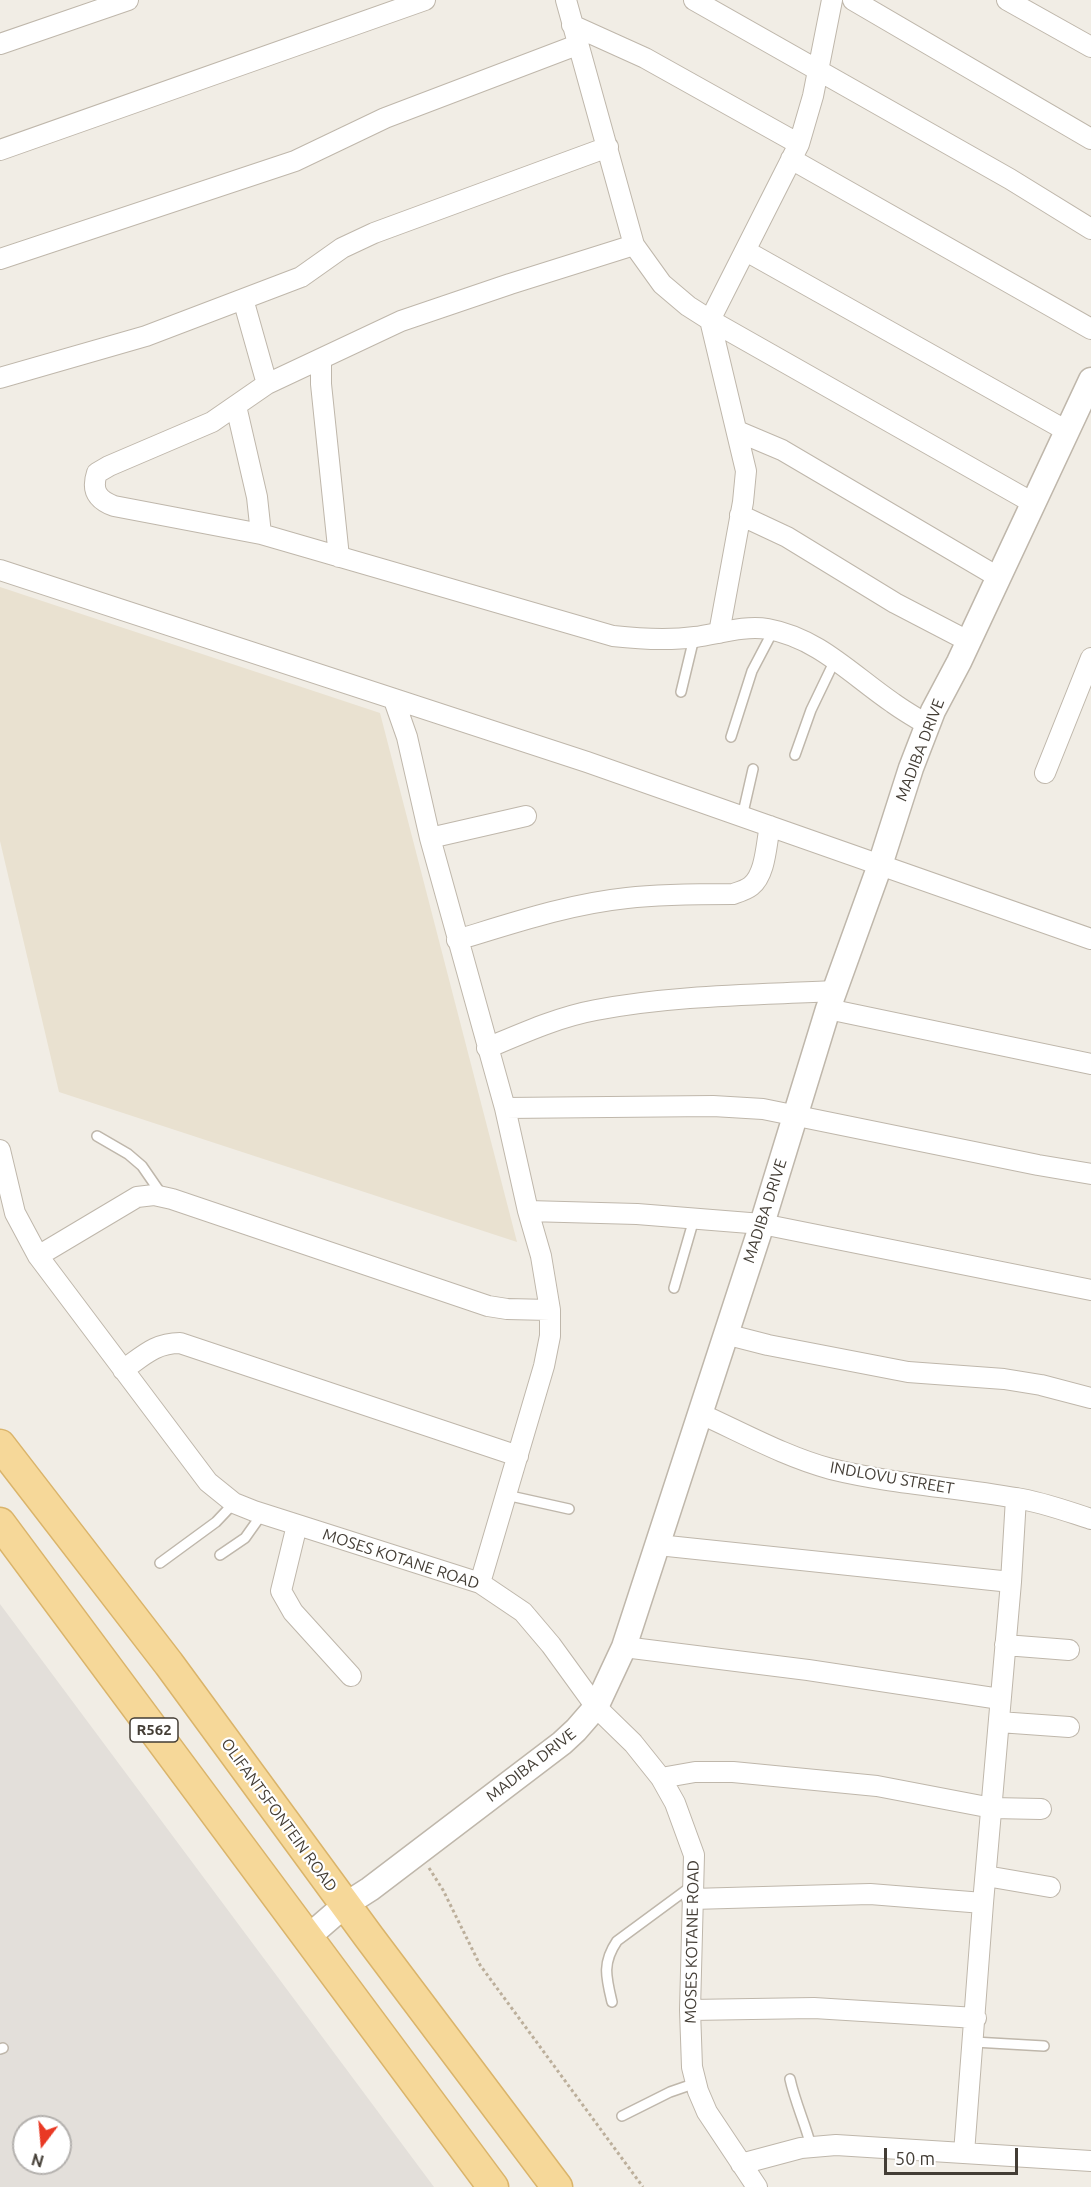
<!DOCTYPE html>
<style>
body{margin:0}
#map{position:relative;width:1091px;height:2187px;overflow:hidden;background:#f1ede5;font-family:Ubuntu,sans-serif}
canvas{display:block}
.north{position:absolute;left:12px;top:2115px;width:60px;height:60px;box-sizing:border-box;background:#fff;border:2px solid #b4b1ae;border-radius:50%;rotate:196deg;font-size:16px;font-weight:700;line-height:24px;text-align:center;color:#433d35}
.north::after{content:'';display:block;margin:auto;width:21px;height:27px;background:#e93924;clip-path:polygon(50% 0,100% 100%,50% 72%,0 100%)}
.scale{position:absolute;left:884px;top:2148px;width:134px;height:27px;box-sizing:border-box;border:3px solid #433d35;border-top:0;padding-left:8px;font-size:18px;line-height:21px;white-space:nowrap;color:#433d35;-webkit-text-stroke:4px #fff;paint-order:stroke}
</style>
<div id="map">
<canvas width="1091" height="2187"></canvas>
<div class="north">N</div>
<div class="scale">50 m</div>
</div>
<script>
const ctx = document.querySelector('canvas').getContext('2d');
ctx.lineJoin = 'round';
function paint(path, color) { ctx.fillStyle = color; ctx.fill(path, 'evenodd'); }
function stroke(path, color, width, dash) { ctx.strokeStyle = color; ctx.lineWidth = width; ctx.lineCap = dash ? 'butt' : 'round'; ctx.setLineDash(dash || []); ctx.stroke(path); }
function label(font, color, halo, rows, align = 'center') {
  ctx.font = font + ' Ubuntu,sans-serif'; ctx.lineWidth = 4.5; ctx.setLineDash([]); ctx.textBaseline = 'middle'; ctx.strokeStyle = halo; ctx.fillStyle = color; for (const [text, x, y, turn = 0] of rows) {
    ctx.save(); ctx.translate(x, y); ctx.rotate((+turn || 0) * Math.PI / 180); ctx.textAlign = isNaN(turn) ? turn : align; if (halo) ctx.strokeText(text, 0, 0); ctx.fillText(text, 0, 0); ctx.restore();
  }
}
const industrial = new Path2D(`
 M0,1604L434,2187H0ZM24,2127H60V2163H24Z`);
const education = new Path2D(`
 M0,587L380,713L517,1242L59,1092L0,841Z`);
const path = new Path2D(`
 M429,1868L443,1890L480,1965L643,2187`);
const service = new Path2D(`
 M681,692L694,638
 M731,737L752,671L773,631
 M795,755L811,710L835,660
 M742,817L753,769
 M97,1136L128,1154L142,1166L162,1195
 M674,1288L694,1219
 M506,1495L569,1509
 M220,1555L245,1538L262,1514
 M160,1563L216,1522L234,1503
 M612,2002C606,1977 602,1963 617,1941L693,1885
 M974,2042L1044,2046
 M0,2049L3,2048
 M790,2079C795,2102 805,2123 811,2146
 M622,2116L670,2092L696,2083`);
const minor = new Path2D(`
 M566,0L634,245L662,284L688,306L710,320L1033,503
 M694,0L1010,179L1091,229
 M853,0L1091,139
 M1007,0L1091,47
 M572,25L645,58L799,144
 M0,44L128,0
 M0,150L425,0
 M791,159L1091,329
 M634,245L510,284L401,321L267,384L212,422L109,466L97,473C91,491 98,500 114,506L261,534L613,636C640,639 667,641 695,637C718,634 744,625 768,629C818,638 852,675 893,703C904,711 916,718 928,725
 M746,251L1067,431
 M0,259L295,161L385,118L577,45
 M243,299L267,384
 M321,359V384L339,557
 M0,378L146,336L301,277L342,248L374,233L608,147
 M236,406L257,497L261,534
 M737,431L782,450L998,577
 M740,515L787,537L895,603L968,641
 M0,570L587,762L1091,939
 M719,633L743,502L746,471L710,320L799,144L813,96L832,0
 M394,700L407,737L430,838L505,1108L528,1211L541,1256L550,1310V1336L544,1366L480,1583
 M1045,773L1091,658
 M430,838L526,816
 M457,940C513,923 569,904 627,898C662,894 698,894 733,894C739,892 746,890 751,886C766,874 766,844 770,826
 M828,1009L1091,1064
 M487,1048C523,1033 558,1017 596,1010C674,995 755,995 834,991
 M505,1108L713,1106L763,1109L1038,1165L1091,1174
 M0,1150L15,1213L38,1256L208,1482L234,1503L254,1511L480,1583L523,1612L551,1645L596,1707L633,1743L661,1778L675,1803L694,1855L690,2010L692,2067L698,2091L707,2112L757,2187
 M528,1211L637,1214L762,1224L1091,1290
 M38,1256L137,1197L154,1195L172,1199L488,1306L507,1309L550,1310
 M725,1334L768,1345L908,1372L1004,1379L1041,1385L1091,1398
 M123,1370C143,1356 155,1343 180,1343L518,1456
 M701,1414C743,1433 786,1457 831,1469C892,1484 955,1487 1016,1498C1042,1502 1066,1511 1091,1519
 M297,1525L281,1591L293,1612L351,1676
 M658,1545L1011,1582
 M1005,1645L1069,1650
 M624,1647L808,1670L1000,1699
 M999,1722L1069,1727
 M661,1778L695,1772H733L877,1786L992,1808L1041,1809
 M986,1876L1050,1887
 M692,1899L870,1894L983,1903
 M690,2010L814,2008L976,2018
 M964,2153L983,1903L1011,1582L1016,1498
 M741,2164L801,2148L836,2145L1091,2161`);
const tertiary = new Path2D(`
 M308,1937L345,1905L370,1889L562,1743L576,1730L596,1707L624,1647L762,1224L828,1009L880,865L911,768L933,711L959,662L1091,380`);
const primary = new Path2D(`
 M0,1445L169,1664L369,1937L557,2187
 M0,1523L493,2187`);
const shields = [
 [154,1730,48]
];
const shieldNames = [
 ["R562",154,1730]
];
const streetNames = [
 ["MADIBA DRIVE",920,750,-69],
 ["MADIBA DRIVE",765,1211,-72],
 ["INDLOVU STREET",892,1478,10],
 ["MOSES KOTANE ROAD",401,1559,18],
 ["MADIBA DRIVE",531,1765,-38],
 ["OLIFANTSFONTEIN ROAD",279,1815,54],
 ["MOSES KOTANE ROAD",692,1942,-89]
];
paint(industrial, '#e3dfda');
paint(education, '#e9e1d0');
stroke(service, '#bfb7ab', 12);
stroke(minor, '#bfb7ab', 22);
stroke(tertiary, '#bfb7ab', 27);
stroke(primary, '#dab46a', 33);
stroke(path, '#bcaf9b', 3, [3, 3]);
stroke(service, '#fff', 9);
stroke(minor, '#fff', 20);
stroke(tertiary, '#fff', 24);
stroke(primary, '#f6d899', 30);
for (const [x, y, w] of shields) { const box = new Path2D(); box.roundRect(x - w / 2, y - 12, w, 24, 4.5); ctx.fillStyle = '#fff'; ctx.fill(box); stroke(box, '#433d35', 1.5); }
label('bold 15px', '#433d35', null, shieldNames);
label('16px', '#433d35', '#fff', streetNames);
</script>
